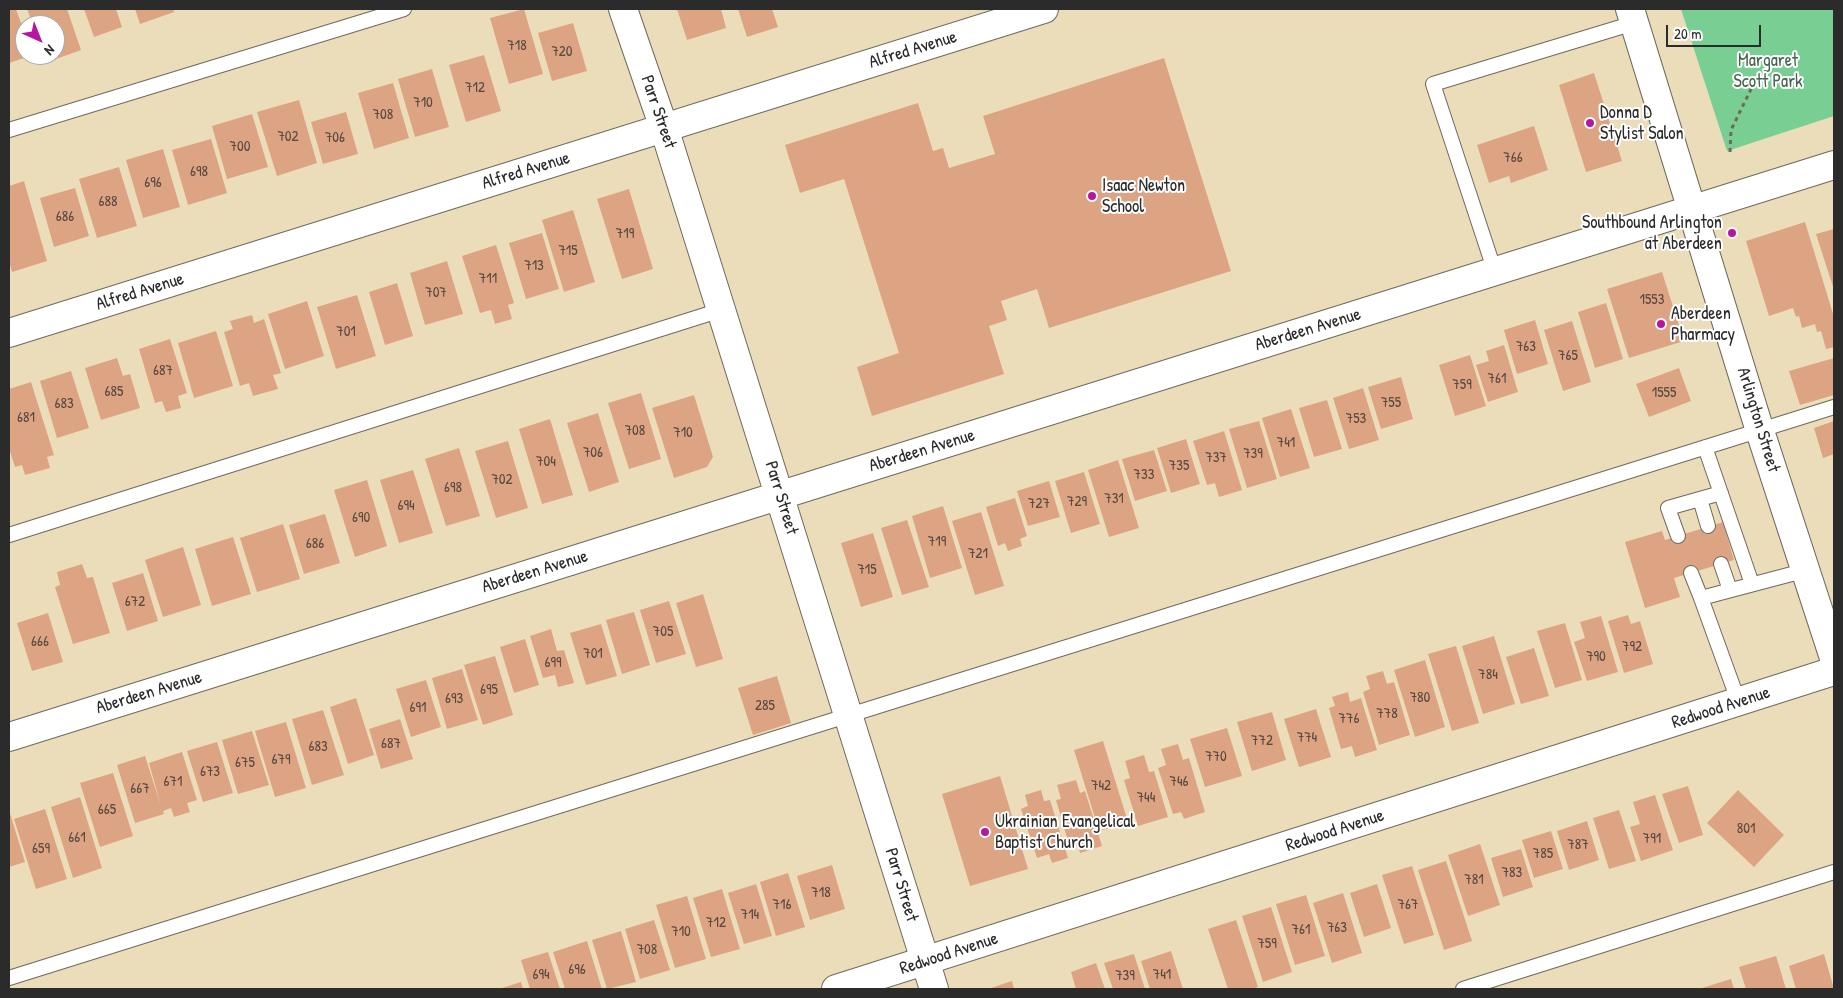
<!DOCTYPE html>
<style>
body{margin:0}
#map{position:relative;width:1843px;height:998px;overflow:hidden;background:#ecddba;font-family:"Patrick Hand",sans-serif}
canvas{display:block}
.frame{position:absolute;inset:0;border:10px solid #2b2b2b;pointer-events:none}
.north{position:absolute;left:15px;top:15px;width:50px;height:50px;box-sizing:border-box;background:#fff;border:1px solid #aaa;border-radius:50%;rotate:136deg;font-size:14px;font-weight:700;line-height:20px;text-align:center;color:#2b2b2b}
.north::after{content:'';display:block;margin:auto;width:18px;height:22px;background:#b5179e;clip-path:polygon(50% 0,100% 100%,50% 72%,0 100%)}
.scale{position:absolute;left:1666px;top:25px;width:95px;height:22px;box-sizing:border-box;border:2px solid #2b2b2b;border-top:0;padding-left:6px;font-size:15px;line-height:18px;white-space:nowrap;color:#2b2b2b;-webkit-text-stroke:4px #fff;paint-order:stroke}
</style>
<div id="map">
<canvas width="1843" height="998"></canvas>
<div class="frame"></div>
<div class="north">N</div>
<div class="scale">20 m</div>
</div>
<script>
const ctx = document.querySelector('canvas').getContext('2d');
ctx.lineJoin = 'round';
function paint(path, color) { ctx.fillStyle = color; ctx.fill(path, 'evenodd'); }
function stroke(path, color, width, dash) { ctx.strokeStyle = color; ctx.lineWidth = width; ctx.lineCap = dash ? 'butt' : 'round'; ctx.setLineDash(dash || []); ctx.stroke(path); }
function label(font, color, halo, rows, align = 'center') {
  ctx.font = font + ' "Patrick Hand",sans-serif'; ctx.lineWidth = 4; ctx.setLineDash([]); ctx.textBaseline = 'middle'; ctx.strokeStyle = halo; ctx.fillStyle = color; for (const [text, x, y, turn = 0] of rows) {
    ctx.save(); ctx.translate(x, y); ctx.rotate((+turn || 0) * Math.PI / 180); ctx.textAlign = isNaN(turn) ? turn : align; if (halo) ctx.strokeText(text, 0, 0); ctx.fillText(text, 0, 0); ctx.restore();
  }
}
const green = new Path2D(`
 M1681,9H1834V116L1727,151Z`);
const building = new Path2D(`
 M9,9H16L25,34V55H33L9,63Z
 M27,9H67L81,50L45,63L43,55H55V25H33Z
 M84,9H116L122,27L94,37Z
 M135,9H173L174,12L140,24Z
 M524,9L543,74L509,84L490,18Z
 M677,9H721L726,28L687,40Z
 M738,9H772L778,27L747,37Z
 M573,23L587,71L552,81L538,33Z
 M484,55L501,111L466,122L449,65Z
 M1164,58L1231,271L1049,328L1037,289L1001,301L1007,320L989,326L1004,374L872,416L857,367L899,353L844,179L800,193L785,145L918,103L933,151L943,148L949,168L995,154L983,116Z
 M432,69L449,127L415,137L398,79Z
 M1594,73L1622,161L1586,172L1559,85Z
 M393,83L409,138L374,149L358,93Z
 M299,100L317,163L277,176L257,112Z
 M346,112L358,154L323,164L311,122Z
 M252,114L268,167L227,179L212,126Z
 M1534,126L1548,170L1511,183L1509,176L1489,183L1477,145Z
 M211,139L227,193L188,205L172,150Z
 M163,149L180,207L143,218L126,160Z
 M119,167L137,226L97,238L79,179Z
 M24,181L47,261L12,272L9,261V186Z
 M75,188L89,236L54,247L40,198Z
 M629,189L653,269L622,279L597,199Z
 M573,210L595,282L564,292L542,220Z
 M1805,222L1834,317V347L1826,349L1821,331L1817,332L1815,324L1802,328L1799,316L1796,317L1793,308L1769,316L1746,241Z
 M1834,229V290L1816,234Z
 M542,233L559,289L526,299L509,243Z
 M496,245L514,303L508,305L512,319L495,324L491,310L480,313L462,256Z
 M447,261L463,314L425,325L410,273Z
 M1662,272L1684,341L1629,358L1607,289Z
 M397,283L413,336L385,345L369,292Z
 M357,295L376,356L336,369L317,307Z
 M307,301L324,356L285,369L268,314Z
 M1606,303L1623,359L1595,368L1578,312Z
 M252,315L254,323L264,319L281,373L273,375L278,389L253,396L249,383L240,386L224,332L233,329L230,321Z
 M1535,320L1548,364L1517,374L1504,330Z
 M1572,321L1591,382L1563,391L1544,330Z
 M216,331L233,386L194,398L178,343Z
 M170,339L187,393L178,396L181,408L166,412L162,401L155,403L139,349Z
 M1504,345L1518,392L1488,402L1476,365L1489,361L1486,351Z
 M1470,355L1486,406L1455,416L1439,365Z
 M117,358L123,376L130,374L140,408L101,420L85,368Z
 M1834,358V395L1800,405L1789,371Z
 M1679,368L1691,401L1649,417L1636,384Z
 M71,371L89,428L57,438L40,381Z
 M1401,377L1413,419L1381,429L1368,387Z
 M31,382L54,455L47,457L50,468L25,475L22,465L15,467L9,448V389Z
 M1363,388L1379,440L1349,449L1333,398Z
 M641,393L661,459L629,469L608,403Z
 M694,395L713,457L707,467L674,478L652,408Z
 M1327,400L1342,449L1314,457L1299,408Z
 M1291,409L1310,468L1280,477L1262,418Z
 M598,413L619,482L589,492L567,423Z
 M550,419L573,495L542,504L519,429Z
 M1259,421L1277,479L1247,488L1229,429Z
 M1834,421V454L1823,458L1814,428Z
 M1224,431L1242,490L1219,497L1215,483L1207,485L1193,441Z
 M1186,439L1200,484L1171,493L1157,448Z
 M508,441L528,508L496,518L475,451Z
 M459,448L480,516L446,526L425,459Z
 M1154,450L1167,491L1135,501L1122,459Z
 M1118,460L1139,528L1109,537L1088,470Z
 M413,470L433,533L399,543L380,480Z
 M1084,472L1100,524L1071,533L1055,481Z
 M367,480L387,546L355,557L334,490Z
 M1049,481L1060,517L1028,526L1017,491Z
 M1015,498L1027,536L1020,539L1022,546L1008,551L1005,543L998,546L986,507Z
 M943,506L962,568L930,578L912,516Z
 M981,512L1004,586L975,595L952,521Z
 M325,514L340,563L304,574L289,525Z
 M907,520L929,587L902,595L881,528Z
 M1723,522L1734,560L1674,578L1680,597L1645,608L1625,542L1662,531L1665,540Z
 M283,524L300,579L257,592L240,538Z
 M873,533L893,597L861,607L841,543Z
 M233,537L251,594L212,606L195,549Z
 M183,547L201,605L163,617L145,560Z
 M82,564L87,578L93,577L110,633L73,644L55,587L60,585L57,572Z
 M143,573L158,621L127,631L112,583Z
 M703,594L723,659L696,667L676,603Z
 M669,601L686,654L656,663L640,610Z
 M634,612L650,665L622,674L606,620Z
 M48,613L63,662L32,671L17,623Z
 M1628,615L1631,624L1640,621L1653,664L1624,673L1608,621Z
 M1601,616L1618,672L1587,681L1574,642L1585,638L1580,622Z
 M1565,623L1582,680L1555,688L1537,631Z
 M601,624L617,676L586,685L570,633Z
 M551,629L557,651L564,650L574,683L558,687L555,675L543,678L530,636Z
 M1494,636L1515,704L1483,714L1462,646Z
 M525,639L539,685L514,693L500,647Z
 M1456,646L1479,723L1452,731L1428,654Z
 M1534,648L1549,696L1521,704L1506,657Z
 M495,656L513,715L483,725L464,665Z
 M1425,660L1445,727L1415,737L1394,670Z
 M462,669L478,720L447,729L432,678Z
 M1383,671L1387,684L1394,682L1410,735L1379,745L1363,692L1370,689L1366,676Z
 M777,676L791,723L753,735L738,688Z
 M426,680L441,727L411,737L396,689Z
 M1348,692L1350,702L1361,698L1377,750L1355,757L1352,746L1341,749L1329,708L1335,706L1332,697Z
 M356,698L374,755L348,764L330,707Z
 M1316,709L1331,757L1299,767L1284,719Z
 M323,710L344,775L312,785L292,719Z
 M1272,712L1286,760L1252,771L1237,722Z
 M400,719L413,759L381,769L369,729Z
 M286,722L306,788L275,797L255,731Z
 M1227,728L1242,776L1205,787L1190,739Z
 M252,731L269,785L238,794L222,740Z
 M1103,741L1128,822L1099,831L1074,750Z
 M217,742L233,793L203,802L187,751Z
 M1178,744L1183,760L1189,758L1205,812L1184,819L1181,812L1173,814L1158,768L1166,765L1161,749Z
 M182,752L197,800L187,803L190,812L174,817L171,808L163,811L164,814L135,823L117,765L145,756L161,806L149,763Z
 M1144,755L1149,772L1154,771L1168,817L1138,826L1124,780L1130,778L1125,761Z
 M113,773L133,836L100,847L80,783Z
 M1000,776L1028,869L970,886L942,794Z
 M1076,780L1080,793L1085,791L1102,846L1080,853L1078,845L1070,848L1056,800L1061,799L1057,785Z
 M1688,786L1703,835L1679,843L1662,794Z
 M1041,790L1044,801L1050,800L1068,858L1052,863L1049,854L1037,858L1021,809L1028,806L1025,795Z
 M1738,790L1784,835L1754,867L1707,823Z
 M1655,795L1673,850L1641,861L1630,827L1640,824L1633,802Z
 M80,797L102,868L73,878L51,807Z
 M45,809L67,879L36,889L14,819Z
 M9,810L25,862L9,867Z
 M1619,810L1636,861L1609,869L1593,818Z
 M1587,821L1599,860L1569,870L1557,831Z
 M1551,831L1563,869L1534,878L1522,840Z
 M1480,844L1500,905L1468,916L1448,855Z
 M1521,849L1533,887L1503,897L1491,858Z
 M1446,861L1472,941L1444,950L1418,870Z
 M832,865L845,909L810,920L797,876Z
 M1412,866L1434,935L1404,944L1382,875Z
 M788,873L805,927L776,936L760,882Z
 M756,884L772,936L744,944L728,893Z
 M1377,884L1391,928L1364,937L1350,893Z
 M722,889L740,949L711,957L693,898Z
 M1343,893L1362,953L1332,963L1313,903Z
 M1306,895L1325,956L1295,965L1276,904Z
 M687,896L706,959L675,968L656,905Z
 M1271,907L1292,972L1263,982L1242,916Z
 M654,920L670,970L640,979L625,929Z
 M1236,920L1258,987L1251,989H1228L1208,929Z
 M621,931L636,982L607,989L592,940Z
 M587,941L602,989H565L553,952Z
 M1171,951L1183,989H1150L1141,961Z
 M548,952L560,989H530L521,960Z
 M1134,954L1145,989H1113L1104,963Z
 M1824,954L1834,989H1796L1789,966Z
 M1776,956L1786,989H1746L1739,967Z
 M1096,963L1105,989H1076L1071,972Z
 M1731,979L1734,989H1699Z
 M1012,981L1014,989H988Z
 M521,982L523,989H499Z`);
const path = new Path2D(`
 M1730,152L1731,130L1754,83`);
const service = new Path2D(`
 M9,130L404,9
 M1495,272L1433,84L1634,23
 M1705,447L1752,584
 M1700,499L1708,526
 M9,535L721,310
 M1678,536L1668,508L1721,493
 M1721,564L1730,590
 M1691,573L1701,598
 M1739,703L1701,598L1807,570
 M9,978L1834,407
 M1463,989L1834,872`);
const minor = new Path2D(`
 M623,9L664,128L934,989
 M9,333L1044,9
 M9,737L1834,165`);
const tertiary = new Path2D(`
 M836,989L1834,671`);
const secondary = new Path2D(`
 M1630,9L1760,431L1834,658`);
const markers = [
 [1590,123,5,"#b5179e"],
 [1092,196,5,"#b5179e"],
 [1732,233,5,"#b5179e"],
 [1661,324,5,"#b5179e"],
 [985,832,5,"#b5179e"]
];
const numberNames = [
 ["718",517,46],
 ["720",562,52],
 ["712",475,88],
 ["710",423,103],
 ["708",383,115],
 ["702",288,137],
 ["706",335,138],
 ["700",240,147],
 ["766",1513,158],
 ["698",199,172],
 ["696",153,183],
 ["688",108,202],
 ["686",65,217],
 ["719",625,234],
 ["715",568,251],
 ["713",534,266],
 ["711",488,279],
 ["707",436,293],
 ["1553",1652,300],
 ["701",346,332],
 ["763",1526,347],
 ["765",1568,356],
 ["687",163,371],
 ["761",1497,379],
 ["759",1462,385],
 ["685",114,392],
 ["1555",1664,393],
 ["755",1391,403],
 ["683",64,404],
 ["681",26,418],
 ["753",1356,419],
 ["708",635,431],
 ["710",683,433],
 ["741",1286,443],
 ["706",593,453],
 ["739",1253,454],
 ["737",1216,458],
 ["704",546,462],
 ["735",1179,466],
 ["733",1144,475],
 ["702",502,480],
 ["698",453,488],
 ["731",1114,499],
 ["729",1077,502],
 ["727",1039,504],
 ["694",406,506],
 ["690",361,518],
 ["719",937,542],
 ["686",315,544],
 ["721",978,554],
 ["715",867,570],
 ["672",135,602],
 ["705",663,632],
 ["666",40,642],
 ["792",1632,647],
 ["701",593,654],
 ["790",1596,657],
 ["699",553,663],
 ["784",1488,675],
 ["695",489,690],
 ["780",1420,698],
 ["693",454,699],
 ["285",765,706],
 ["691",418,708],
 ["778",1387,714],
 ["776",1349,719],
 ["774",1307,738],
 ["772",1262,741],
 ["687",391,744],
 ["683",318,747],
 ["770",1216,757],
 ["679",281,760],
 ["675",245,763],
 ["673",210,772],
 ["671",173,782],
 ["746",1179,782],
 ["742",1101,786],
 ["667",140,789],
 ["744",1146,798],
 ["665",107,810],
 ["801",1746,829],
 ["661",77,838],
 ["791",1652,839],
 ["787",1578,845],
 ["659",41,849],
 ["785",1543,854],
 ["783",1512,873],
 ["781",1474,880],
 ["718",821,893],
 ["716",782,905],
 ["767",1408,905],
 ["714",750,915],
 ["712",716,923],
 ["763",1337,928],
 ["761",1301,930],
 ["710",681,932],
 ["759",1267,944],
 ["708",647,950],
 ["696",577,970],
 ["694",541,975],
 ["741",1162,975],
 ["739",1125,976]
];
const streetNames = [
 ["Alfred Avenue",913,50,-17],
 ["Parr Street",658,112,71],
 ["Alfred Avenue",526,171,-17],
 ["Alfred Avenue",140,292,-17],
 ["Aberdeen Avenue",1308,330,-17],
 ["Arlington Street",1758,420,73],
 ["Aberdeen Avenue",922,451,-17],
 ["Parr Street",781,498,73],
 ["Aberdeen Avenue",535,572,-17],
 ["Aberdeen Avenue",149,693,-17],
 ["Redwood Avenue",1721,708,-18],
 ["Redwood Avenue",1335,831,-18],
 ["Parr Street",901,885,73],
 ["Redwood Avenue",949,954,-18]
];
const parkNames = [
 ["Margaret",1768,61],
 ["Scott Park",1768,82]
];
const poiNames = [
 ["Donna D",1600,113],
 ["Stylist Salon",1600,134],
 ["Isaac Newton",1102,186],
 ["School",1102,207],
 ["Southbound Arlington",1722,223,"right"],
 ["at Aberdeen",1722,244,"right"],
 ["Aberdeen",1671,314],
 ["Pharmacy",1671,335],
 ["Ukrainian Evangelical",995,822],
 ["Baptist Church",995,843]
];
paint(green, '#78ce93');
paint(building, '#dda483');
stroke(service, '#6f695d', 16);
stroke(minor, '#6f695d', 30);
stroke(tertiary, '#6f695d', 30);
stroke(secondary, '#6f695d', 30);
stroke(path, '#6f695d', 3, [4, 4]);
stroke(service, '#fff', 14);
stroke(minor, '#fff', 28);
stroke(tertiary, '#fff', 28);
stroke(secondary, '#fff', 28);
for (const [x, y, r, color] of markers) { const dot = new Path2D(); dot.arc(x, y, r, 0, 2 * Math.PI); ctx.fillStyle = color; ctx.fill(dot); stroke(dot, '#fff', 2); }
label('15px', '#584941', null, numberNames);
label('18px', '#2b2b2b', '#fff', streetNames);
label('18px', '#46644f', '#fff', parkNames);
label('18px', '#2b2b2b', '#fff', poiNames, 'left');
</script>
